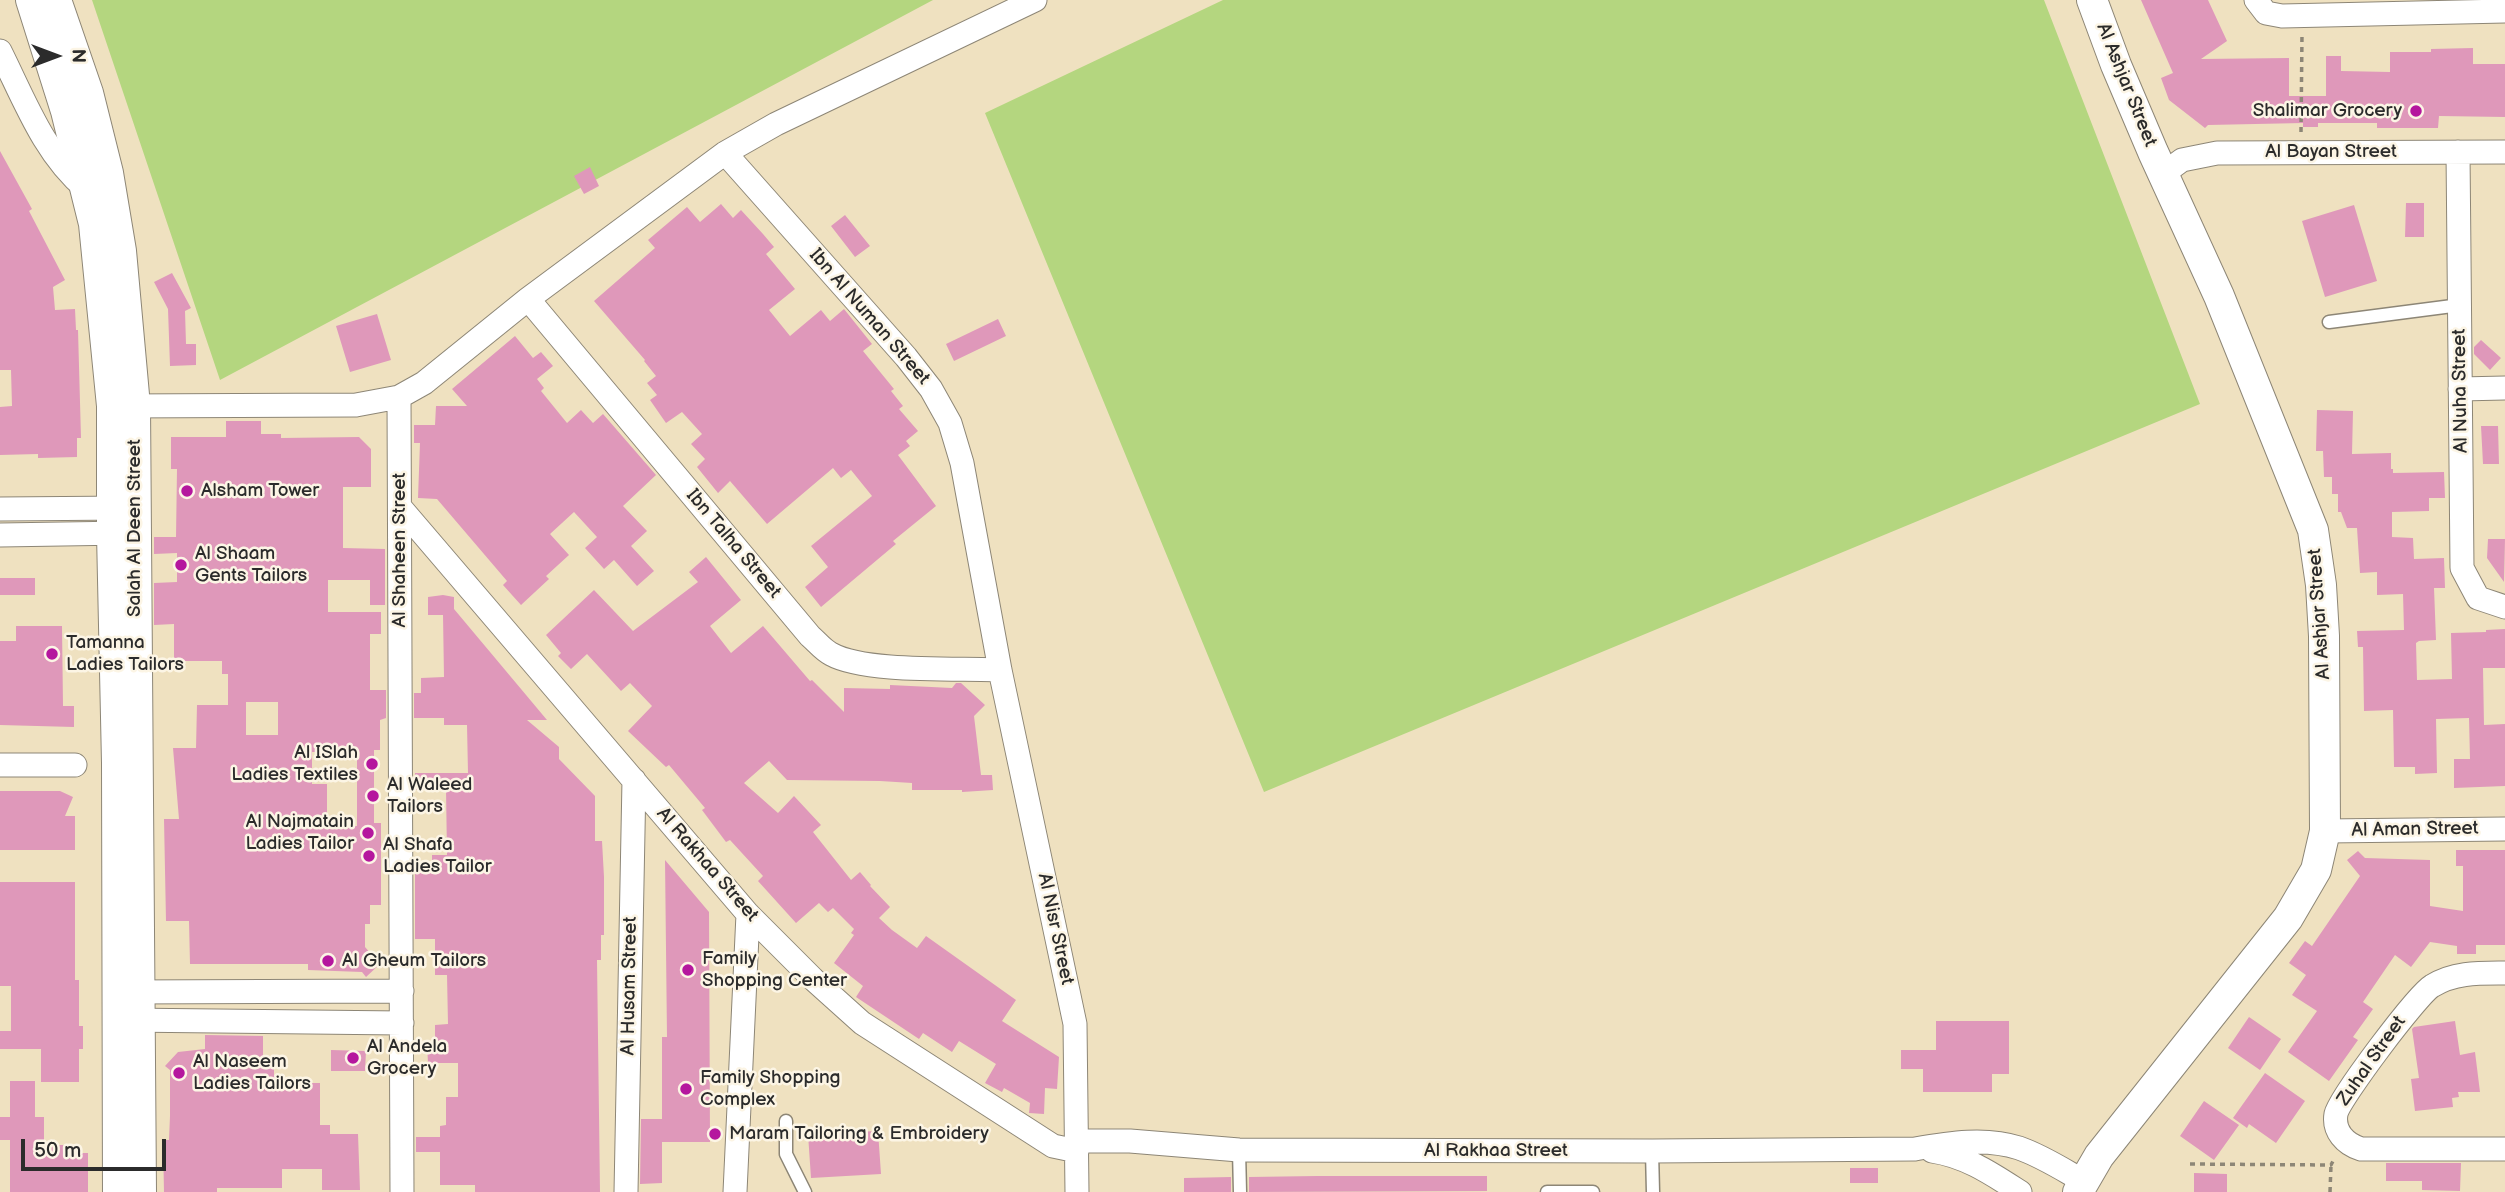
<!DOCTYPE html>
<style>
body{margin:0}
#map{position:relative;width:2505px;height:1192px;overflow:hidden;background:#efe1c0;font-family:"Balsamiq Sans",sans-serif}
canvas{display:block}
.north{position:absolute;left:21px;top:21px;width:70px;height:70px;-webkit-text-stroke:5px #fcf5e5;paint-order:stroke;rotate:90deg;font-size:19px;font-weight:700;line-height:28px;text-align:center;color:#2b2b2b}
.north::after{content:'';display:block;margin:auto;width:24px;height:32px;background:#2b2b2b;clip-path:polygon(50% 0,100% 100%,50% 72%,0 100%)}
.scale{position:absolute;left:21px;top:1139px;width:145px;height:32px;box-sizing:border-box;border:4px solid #2b2b2b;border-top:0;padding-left:9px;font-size:21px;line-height:24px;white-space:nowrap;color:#2b2b2b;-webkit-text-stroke:5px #fcf5e5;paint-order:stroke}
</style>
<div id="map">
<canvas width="2505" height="1192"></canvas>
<div class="north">N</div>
<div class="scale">50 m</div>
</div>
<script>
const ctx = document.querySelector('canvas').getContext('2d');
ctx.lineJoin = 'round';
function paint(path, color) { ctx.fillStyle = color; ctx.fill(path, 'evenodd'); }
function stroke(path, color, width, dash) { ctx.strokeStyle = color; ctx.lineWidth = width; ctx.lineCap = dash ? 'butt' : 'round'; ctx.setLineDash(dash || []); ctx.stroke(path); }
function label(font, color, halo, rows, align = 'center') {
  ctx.font = font + ' "Balsamiq Sans",sans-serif'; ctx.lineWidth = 5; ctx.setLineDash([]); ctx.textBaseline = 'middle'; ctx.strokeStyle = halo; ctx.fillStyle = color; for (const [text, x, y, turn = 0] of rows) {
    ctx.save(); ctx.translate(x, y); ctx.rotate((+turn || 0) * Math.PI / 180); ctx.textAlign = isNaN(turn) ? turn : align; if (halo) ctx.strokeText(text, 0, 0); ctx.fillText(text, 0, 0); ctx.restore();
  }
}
const green = new Path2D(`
 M92,0H933L220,380Z
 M1223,0H2044L2200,404L1264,792L985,113Z`);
const building = new Path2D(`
 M2141,0H2208L2227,41L2201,59L2289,58V96H2326V56H2341V71L2390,72V52H2431V49L2473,48V64H2505V117L2439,116L2438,128H2377V123H2318V127H2303V123L2208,125L2205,128L2169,100L2161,78L2173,73Z
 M0,151L32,209L29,211L65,280L53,287L55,310L75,309L76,330H78L81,438H77V457L38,458V454L0,455V407L12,406L11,370H0Z
 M590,167L599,186L584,194L574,176Z
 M2406,203H2424V237H2405Z
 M721,204L733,218L741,210L763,234L774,247L766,254L795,289L769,310L790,336L821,310L830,321L844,309L872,344L863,351L894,389L891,391L903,406L899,409L918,431L906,441L910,446L898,455L936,506L893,541L896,544L821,607L805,587L828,567L811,546L872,496L851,470L841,478L833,468L767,524L730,481L718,493L697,467L705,459L691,444L702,434L682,412L666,423L650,400L657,395L647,383L656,376L644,361L645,360L594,301L655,248L648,240L687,207L700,222Z
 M2354,205L2377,281L2325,297L2302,221Z
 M845,215L870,246L855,257L831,226Z
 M172,273L191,308L185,311L186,344H196V365L170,366L168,309L154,282Z
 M377,314L391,360L350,372L336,326Z
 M998,319L1006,336L954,361L946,344Z
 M515,336L533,358L541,352L553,366L537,379L544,388L541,391L567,423L581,410L593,423L603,414L656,475L623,506L647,531L631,546L654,571L637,586L614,560L604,569L585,548L597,537L574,512L550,534L569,555L546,576L549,579L521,605L503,585L507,581L437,499L418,498L420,443H414V425H435L436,406H467L452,389Z
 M2481,340L2501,358L2490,370L2474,354V347Z
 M2317,410L2353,411L2352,454L2391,453V469H2393V473L2444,472L2445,498H2429V511L2392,512V537L2413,538L2414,559L2444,558L2445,588H2434L2436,640L2419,641L2416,643L2417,680L2452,679L2451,633L2486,632V630L2505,629V668H2483L2484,725L2505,724V786L2454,788V759H2470L2469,718L2436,719L2437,773L2415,774V767H2394L2393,710L2364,711L2363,647H2358L2357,631L2404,630L2403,594L2377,595V572L2360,573L2357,528H2347L2341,512H2338V494H2332V477H2324L2323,451H2316Z
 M226,421H261V434H281V438L359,437L371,449V487H343V548L385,549V605H370V580H328V612H381V634H370V690H386V718L380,720V750H374V823H381V905H370V924H365V947L380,964L366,977L362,972L308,970V964H190L189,921H166L164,819H179L173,748H196L197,705H228V674H222V661H174V624L154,625V583L177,582V553L154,554V537H176L177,469H171V437H226ZM246,702H278V735H246ZM312,752H357V826H327V784H312Z
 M2481,426H2498L2499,464H2483Z
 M2488,539H2505L2504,582L2487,558Z
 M706,557L741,600L710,626L731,653L763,626L810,681L812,680L844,712V688L890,689V685L952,688L956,683H961L985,705L974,716L981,775H992L993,790L962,792V790H912V783L880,781L787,780L769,761L744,783L778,813L794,796L821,825L813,832L851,880L860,872L871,885L870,886L890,907L879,918L892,930L917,948L926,936L1016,1000L1002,1021L1059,1057L1057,1089L1045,1088L1044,1114L1029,1113L1030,1103L1004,1088L1002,1092L985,1083L996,1064L959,1041L952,1052L923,1033L919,1039L856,997L863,986L834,963L854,935L851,933L854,929L833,908L828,912L819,903L796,923L758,881L763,876L730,840L726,842L702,810L705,808L669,765L666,767L628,731L652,706L630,683L621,691L587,654L571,669L558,656L561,653L546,635L594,590L633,631L698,582L689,572Z
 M0,578H35V595H0Z
 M443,595L454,597V609L547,720H527L559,747V759L595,796V841H602L604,877V935H601V960H597L600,1192H475V1185H440V1152H416V1137H440V1126L446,1125V1097H458V1063H428L427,1043H435V1025L448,1024L447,975H435V939H415V864H432V855H447L446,789L415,790V773H468L467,725H444V718H414V693H421V678L444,677L443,615H428V597Z
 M16,626H62L63,706H74V727L0,725V641H16Z
 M0,791H60L73,797L65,816H75V850H0Z
 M2456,850H2505V945H2476V954H2457V946L2430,942L2411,967L2395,955L2363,1002L2373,1009L2353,1037L2358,1040L2329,1081L2288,1052L2317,1011L2292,995L2306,975L2289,963L2305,941L2312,946L2360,876L2347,860L2358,851L2365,858L2430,860V906L2463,911V866H2456Z
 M665,860L709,912L710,1142H662V1183L640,1184L641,1119H662V1037H667Z
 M0,882H75V980H79V1026H83V1049H79V1082H41V1049H0V1031H11V986H0Z
 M2249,1017L2281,1039L2260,1070L2228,1048Z
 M1936,1021H2009V1074H1992V1092H1923V1069H1901V1050H1936Z
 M2455,1021L2460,1055L2475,1052L2480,1092H2458L2459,1097L2452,1098L2453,1107L2415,1111L2411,1079L2419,1078L2412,1029L2414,1027Z
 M205,1035L263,1036V1059H274V1076H284V1083H320V1125H330V1134H358L360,1190H322V1169H282V1188H217V1192H164L163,1140H169L170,1116V1070L165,1066L178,1052L205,1049Z
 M331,1050L366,1051L365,1071H331Z
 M2265,1073L2305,1101L2276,1143L2249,1124L2247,1128L2233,1118Z
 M10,1081H35V1117H44V1145H78V1153H88V1192H10V1140H0V1117H10Z
 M2204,1101L2239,1125L2214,1160L2180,1136Z
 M878,1131L881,1174L811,1178L808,1134Z
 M2386,1163H2461L2460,1191L2422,1190V1181H2386Z
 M1850,1168H1878V1183H1850Z
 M2194,1173L2227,1174V1192H2194Z
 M1317,1176H1487V1191L1249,1192V1177Z
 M1231,1177V1192H1184V1178Z`);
const path = new Path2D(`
 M2301,132L2302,34
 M2190,1164L2331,1165L2335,1157
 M2330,1192L2331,1165`);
const service = new Path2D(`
 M2329,322L2460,305
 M786,1121V1154L805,1192
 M1239,1150L1240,1192
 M1652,1151L1653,1192
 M1547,1192H1593`);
const minor = new Path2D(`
 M2256,0L2266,13L2282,16L2505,11
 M0,51C24,99 44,154 86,189
 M2458,152L2462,568L2478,598L2505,607
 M725,153L906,357L931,389L950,423L962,463L1000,670L1075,1024L1077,1192
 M2163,174L2182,160L2217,153L2505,152
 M528,299L810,636C817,642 823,650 831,654C865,673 958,668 1000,670
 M2460,389L2505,388
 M399,397L402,1192
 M120,406L356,405L399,397L424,383L528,299L725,153L776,124L1035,0
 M400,507L748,914L813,979L862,1023L1053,1146L1077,1151
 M0,509L128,508
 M0,535L126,533
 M0,765H75
 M2325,831L2505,829
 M2505,973C2480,973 2454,972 2432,986C2417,995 2339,1099 2336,1114C2333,1131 2345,1144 2361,1149H2505
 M125,992L402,991
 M124,1020L402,1023
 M1076,1141H1130L1239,1150L1652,1151L1915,1149C1949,1143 1986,1137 2019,1148C2042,1156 2062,1169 2083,1181
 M1932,1151C1966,1156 1992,1174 2020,1192
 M626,1192L634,780
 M735,1192L748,914`);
const tertiary = new Path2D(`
 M31,0L66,111L94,224L112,406V534L117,763L118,1192
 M56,0L88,93L108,173L121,251L135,406L141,1192
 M2078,1192L2099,1156L2288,918L2316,870L2325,831L2324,636L2321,585L2313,530L2219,296L2153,152L2116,65L2092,0`);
const markers = [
 [2416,111,7,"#b5179e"],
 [187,491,7,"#b5179e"],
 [181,565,7,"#b5179e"],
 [52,654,7,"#b5179e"],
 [372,764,7,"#b5179e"],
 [373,796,7,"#b5179e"],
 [368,833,7,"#b5179e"],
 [369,856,7,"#b5179e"],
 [328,961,7,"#b5179e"],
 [688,970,7,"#b5179e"],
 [353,1058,7,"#b5179e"],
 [179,1073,7,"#b5179e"],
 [686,1089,7,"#b5179e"],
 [715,1134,7,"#b5179e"]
];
const streetNames = [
 ["Al Ashjar Street",2126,85,68],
 ["Al Bayan Street",2331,152],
 ["Ibn Al Numan Street",869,317,49],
 ["Al Nuha Street",2461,391,-91],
 ["Salah Al Deen Street",135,528,-90],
 ["Ibn Talha Street",733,544,50],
 ["Al Shaheen Street",400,550,-90],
 ["Al Ashjar Street",2320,614,-94],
 ["Al Aman Street",2415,830,-1],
 ["Al Rakhaa Street",707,865,49],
 ["Al Nisr Street",1055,929,78],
 ["Al Husam Street",630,986,-89],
 ["Zuhal Street",2372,1061,-55],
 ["Al Rakhaa Street",1496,1151]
];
const poiNames = [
 ["Shalimar Grocery",2402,111,"right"],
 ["Alsham Tower",201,491],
 ["Al Shaam",195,554],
 ["Gents Tailors",195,576],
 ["Tamanna",66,643],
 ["Ladies Tailors",66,665],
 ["Al ISlah",358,753,"right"],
 ["Ladies Textiles",358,775,"right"],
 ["Al Waleed",387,785],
 ["Tailors",387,807],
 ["Al Najmatain",354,822,"right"],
 ["Ladies Tailor",354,844,"right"],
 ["Al Shafa",383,845],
 ["Ladies Tailor",383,867],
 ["Family",702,959],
 ["Shopping Center",702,981],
 ["Al Gheum Tailors",342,961],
 ["Al Andela",367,1047],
 ["Grocery",367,1069],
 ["Al Naseem",193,1062],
 ["Ladies Tailors",193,1084],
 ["Family Shopping",700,1078],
 ["Complex",700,1100],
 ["Maram Tailoring & Embroidery",729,1134]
];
paint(green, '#b4d67f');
paint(building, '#df98ba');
stroke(service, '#8d8676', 15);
stroke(minor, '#8d8676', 25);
stroke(tertiary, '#8d8676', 32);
stroke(path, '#8d8676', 3.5, [5, 5]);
stroke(service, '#fff', 12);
stroke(minor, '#fff', 23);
stroke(tertiary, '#fff', 30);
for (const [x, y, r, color] of markers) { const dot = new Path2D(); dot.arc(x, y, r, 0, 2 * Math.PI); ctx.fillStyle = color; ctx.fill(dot); stroke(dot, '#fcf5e5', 2.5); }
label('19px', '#2b2b2b', '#fcf5e5', streetNames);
label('19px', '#2b2b2b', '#fcf5e5', poiNames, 'left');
</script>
